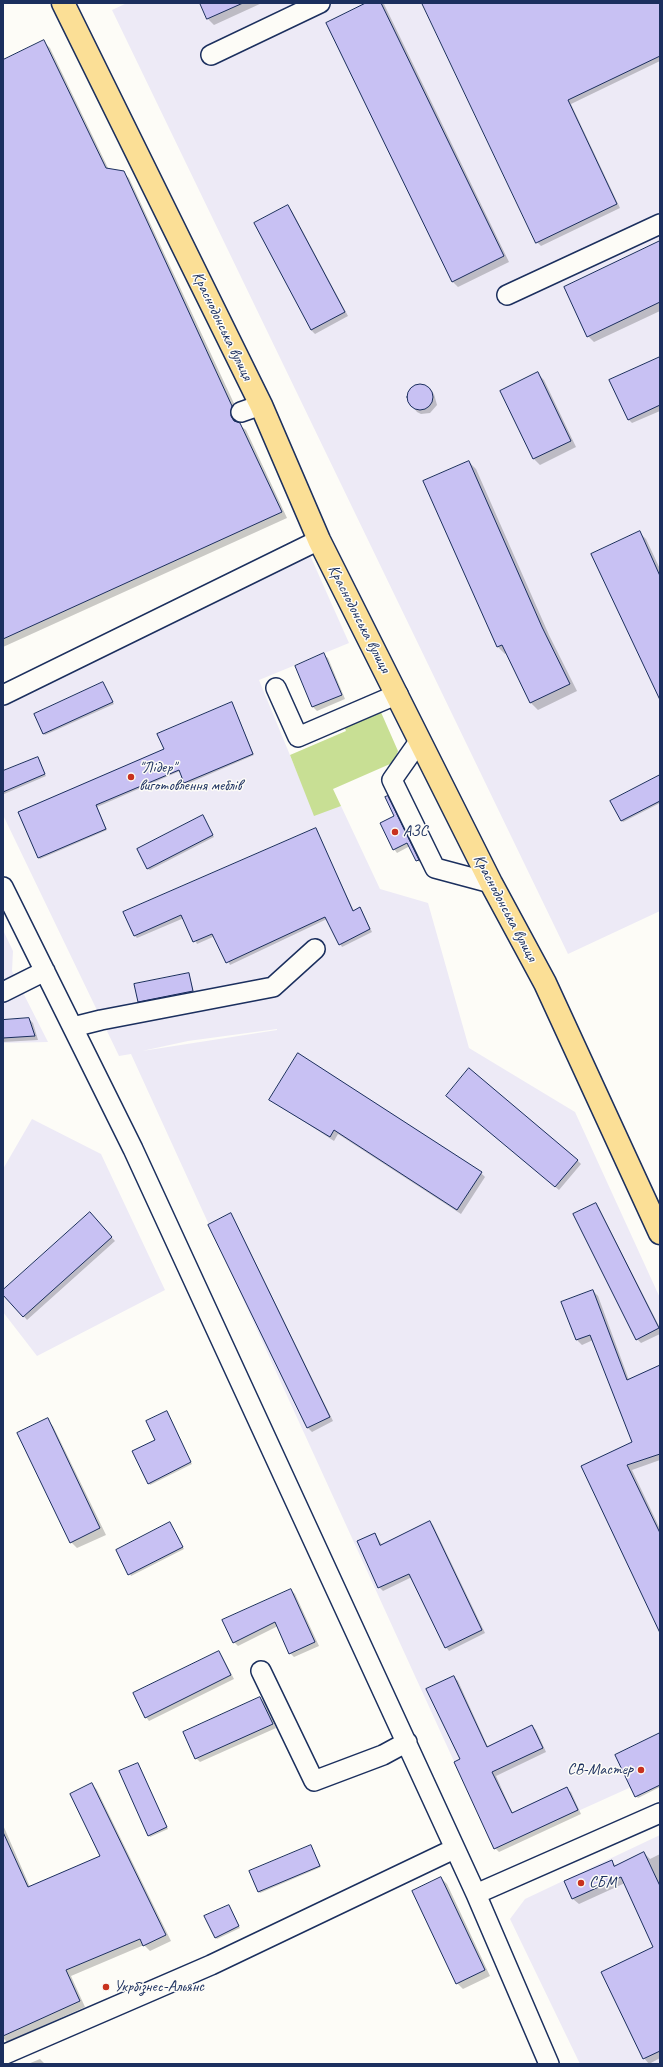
<!DOCTYPE html>
<meta charset="utf-8">
<style>
body{margin:0}
#map{position:relative;width:663px;height:2067px;overflow:hidden;background:#fdfcf7;font-family:Caveat,sans-serif}
canvas{display:block}
.frame{position:absolute;inset:0;border:4px solid #1b2f5e;pointer-events:none}
</style>
<div id="map">
<canvas width="663" height="2067"></canvas>
<div class="frame"></div>
</div>
<script>
const ctx = document.querySelector('canvas').getContext('2d');
ctx.lineJoin = 'round';
function paint(path, color) { ctx.fillStyle = color; ctx.fill(path, 'evenodd'); }
function stroke(path, color, width, dash) { ctx.strokeStyle = color; ctx.lineWidth = width; ctx.lineCap = dash ? 'butt' : 'round'; ctx.setLineDash(dash || []); ctx.stroke(path); }
function label(font, color, halo, rows, align = 'center') {
  ctx.font = font + ' Caveat,sans-serif'; ctx.lineWidth = 3; ctx.setLineDash([]); ctx.textBaseline = 'middle'; ctx.strokeStyle = halo; ctx.fillStyle = color; for (const [text, x, y, turn = 0] of rows) {
    ctx.save(); ctx.translate(x, y); ctx.rotate((+turn || 0) * Math.PI / 180); ctx.textAlign = isNaN(turn) ? turn : align; if (halo) ctx.strokeText(text, 0, 0); ctx.fillText(text, 0, 0); ctx.restore();
  }
}
const built = new Path2D(`
 M127,3H660V911L568,954L112,10Z
 M309,553L349,643L259,680L313,811L341,806L380,889L428,903L469,1048L575,1112L660,1298V1774L494,1849L131,1054L119,1056L3,815V705ZM277,1029V1030L142,1051L188,1041Z
 M3,930L13,951L12,971L48,1042L3,1043Z
 M32,1119L101,1154L165,1290L37,1356L3,1312V1169Z
 M660,1835V2064H580L510,1919L525,1899Z`);
const green = new Path2D(`
 M380,710L398,751L395,759L390,764L333,789L341,806L314,816L290,755L346,731L344,726Z`);
const shadow = new Path2D(`
 M201,3H262L214,25L208,19Z
 M368,3L384,4L509,262L458,287L452,281Z
 M423,3H660V61L571,104L620,208L541,246L537,242Z
 M44,42L50,48L109,170L123,172L129,178L238,412L236,422L246,430L287,518L3,647V62Z
 M288,207L292,211L348,316L315,334L311,330L256,224Z
 M660,242V311L594,342L588,336Z
 M660,358V411L632,423L628,419Z
 M538,374L544,380L576,447L540,465L534,459Z
 M416,386H426L434,394L437,405L430,413L421,414L417,412L408,400L409,391Z
 M469,462L476,469L549,635L577,691L538,710L531,703L507,653L505,654L498,647L424,482Z
 M639,532L646,539L660,569V697Z
 M324,655L328,658L345,699L317,711L313,707L296,666Z
 M103,683L114,704L45,735L44,734L35,714Z
 M233,705L254,755L187,784L180,771L97,807L107,830L40,859L38,857L19,812L165,750Z
 M37,758L46,776L4,794L3,772Z
 M660,776V803L623,822L622,821Z
 M387,797L391,801L421,863L417,860L410,846L397,853L394,849L395,816Z
 M203,816L214,837L150,870L148,869L138,850Z
 M315,829L354,911L359,908L362,911L372,932L342,947L327,919L230,965L215,936L197,944L184,918L137,938L135,936Z
 M189,974L194,993L140,1003L139,1001Z
 M29,1019L33,1023L38,1040L3,1042V1021Z
 M451,1099L577,1160L581,1164L559,1190Z
 M271,1100L481,1173L485,1177L461,1214L338,1134L334,1141Z
 M595,1204L599,1208L660,1328V1334L641,1343L637,1339Z
 M230,1215L234,1219L333,1421L312,1432L308,1428L209,1225Z
 M93,1218L115,1241L27,1320L3,1292Z
 M593,1291L598,1296L629,1380L660,1366V1460L632,1470L660,1529V1630L582,1467L633,1443L593,1340L582,1345L577,1340Z
 M168,1414L192,1464L150,1485L149,1483L156,1440Z
 M47,1420L53,1426L106,1535L77,1548L71,1542Z
 M430,1522L433,1525L485,1633L449,1651L446,1647L412,1577L383,1591L379,1587L375,1534L382,1545Z
 M170,1524L184,1549L131,1576L117,1551Z
 M291,1590L295,1594L319,1646L294,1657L290,1653L278,1626L238,1646L234,1642Z
 M219,1652L222,1656L234,1679L149,1721L146,1717Z
 M454,1677L458,1681L488,1747L532,1726L536,1730L546,1752L496,1776L513,1814L567,1789L571,1792L581,1814L499,1852L495,1848Z
 M260,1698L264,1702L276,1728L200,1762L196,1758Z
 M660,1734V1787L638,1798L636,1796Z
 M138,1764L168,1829L150,1837L149,1835Z
 M92,1784L97,1790L171,1941L150,1951L144,1945L71,1976L85,2007L7,2042L3,2038V1825L30,1887L101,1856Z
 M311,1846L321,1867L260,1893L259,1892Z
 M644,1853L650,1859L660,1854V2058L649,2064L644,2058L654,1947L625,1883L579,1904L573,1899L566,1882L611,1861L616,1866Z
 M441,1878L447,1884L490,1976L463,1989L457,1983Z
 M229,1906L240,1928L217,1939L215,1937Z
 M40,2059L45,2064H28Z`);
const building = new Path2D(`
 M200,3H243L207,19Z
 M366,3H381L504,256L452,282L326,23Z
 M422,3H660V56L568,100L617,204L536,243Z
 M44,40L106,168L124,171L232,406L231,416L234,421L240,423L282,512L3,639V60Z
 M288,205L345,312L311,330L254,223Z
 M660,241V302L587,337L564,287Z
 M660,357V405L628,420L609,380Z
 M538,372L571,441L533,459L500,391Z
 M407 397a13 13 0 1 1 26 0a13 13 0 1 1-26 0Z
 M469,461L542,627L570,684L530,703L502,645L497,647L423,481Z
 M640,531L660,576V700L591,554Z
 M324,653L342,695L312,707L295,666Z
 M103,682L113,702L43,734L34,714Z
 M232,702L253,754L184,783L179,770L96,805L106,829L38,858L18,812L164,749L157,734Z
 M38,757L45,774L3,792V771Z
 M660,775V801L621,821L610,801Z
 M388,796L419,860L416,861L407,843L393,850L380,823L394,816L385,797Z
 M203,815L213,835L147,869L137,849Z
 M316,828L353,911L360,907L370,929L339,945L325,917L226,963L212,934L193,942L181,915L134,936L123,912Z
 M189,973L193,991L138,1002L134,984Z
 M29,1018L35,1036L3,1038V1020Z
 M298,1053L482,1172L457,1210L334,1130L330,1137L269,1100Z
 M469,1068L578,1160L555,1187L446,1096Z
 M596,1203L659,1328L636,1340L573,1214Z
 M90,1212L112,1237L23,1317L3,1295V1290Z
 M231,1213L330,1417L307,1428L208,1225Z
 M593,1290L627,1380L660,1365V1454L627,1465L660,1533V1633L581,1466L632,1442L590,1335L576,1340L561,1302Z
 M167,1411L191,1462L148,1484L132,1451L155,1440L146,1421Z
 M48,1418L100,1528L70,1543L17,1433Z
 M430,1521L482,1630L445,1648L409,1574L378,1588L357,1541L375,1533L380,1545Z
 M170,1522L183,1547L128,1575L116,1550Z
 M291,1589L315,1642L289,1654L275,1622L233,1643L222,1620Z
 M219,1651L231,1675L145,1718L133,1693Z
 M454,1676L487,1747L532,1725L543,1748L492,1772L512,1813L567,1787L578,1810L494,1849L454,1762L460,1759L426,1689Z
 M260,1697L273,1724L195,1759L183,1732Z
 M660,1733V1785L635,1797L615,1755Z
 M138,1763L167,1827L148,1836L119,1771Z
 M92,1783L166,1935L143,1946L140,1939L66,1970L80,2001L3,2036V1832L28,1887L100,1856L70,1794Z
 M311,1845L320,1866L258,1892L249,1871Z
 M644,1852L660,1886V2051L643,2059L601,1972L653,1947L621,1877L572,1899L564,1881L612,1860L614,1866Z
 M441,1877L485,1970L456,1984L412,1891Z
 M229,1905L239,1926L215,1938L204,1916Z`);
const minor = new Path2D(`
 M211,55L320,3
 M507,295L660,224
 M241,412L261,405
 M276,688L298,737L398,694
 M3,695L319,540
 M420,740L392,780L435,868L491,883
 M3,887L133,1149L476,1894L660,1813
 M3,992L45,971
 M73,1027L101,1020L273,987L315,949
 M261,1671L314,1781L383,1755L407,1742
 M476,1894L549,2064
 M3,2055L211,1965L454,1849`);
const major = new Path2D(`
 M63,3L261,405L319,540L491,883L545,983L660,1233`);
const markers = [
 [131,777,4,"#c8321e"],
 [395,832,4,"#c8321e"],
 [641,1770,4,"#c8321e"],
 [581,1883,4,"#c8321e"],
 [106,1987,4,"#c8321e"]
];
const streetNames = [
 ["Краснодонська вулиця",222,326,64],
 ["Краснодонська вулиця",359,619,63],
 ["Краснодонська вулиця",505,908,62]
];
const poiNames = [
 ["\"Лідер\"",139,768],
 ["виготовлення меблів",139,786],
 ["АЗС",403,832],
 ["СВ-Мастер",633,1770,"right"],
 ["СБМ",589,1883],
 ["Укрбiзнес-Альянс",114,1987]
];
paint(built, '#edeaf6');
paint(green, '#c8df94');
paint(shadow, '#0003');
paint(building, '#c8c1f3');
stroke(building, '#1b2f5e', 1);
stroke(minor, '#1b2f5e', 22);
stroke(major, '#1b2f5e', 25);
stroke(minor, '#fdfcf7', 19);
stroke(major, '#fbdf96', 22);
for (const [x, y, r, color] of markers) { const dot = new Path2D(); dot.arc(x, y, r, 0, 2 * Math.PI); ctx.fillStyle = color; ctx.fill(dot); stroke(dot, '#fdfcf7', 1.5); }
label('16px', '#1b2f5e', '#fdfcf7', streetNames);
label('16px', '#1b2f5e', '#fdfcf7', poiNames, 'left');
</script>
